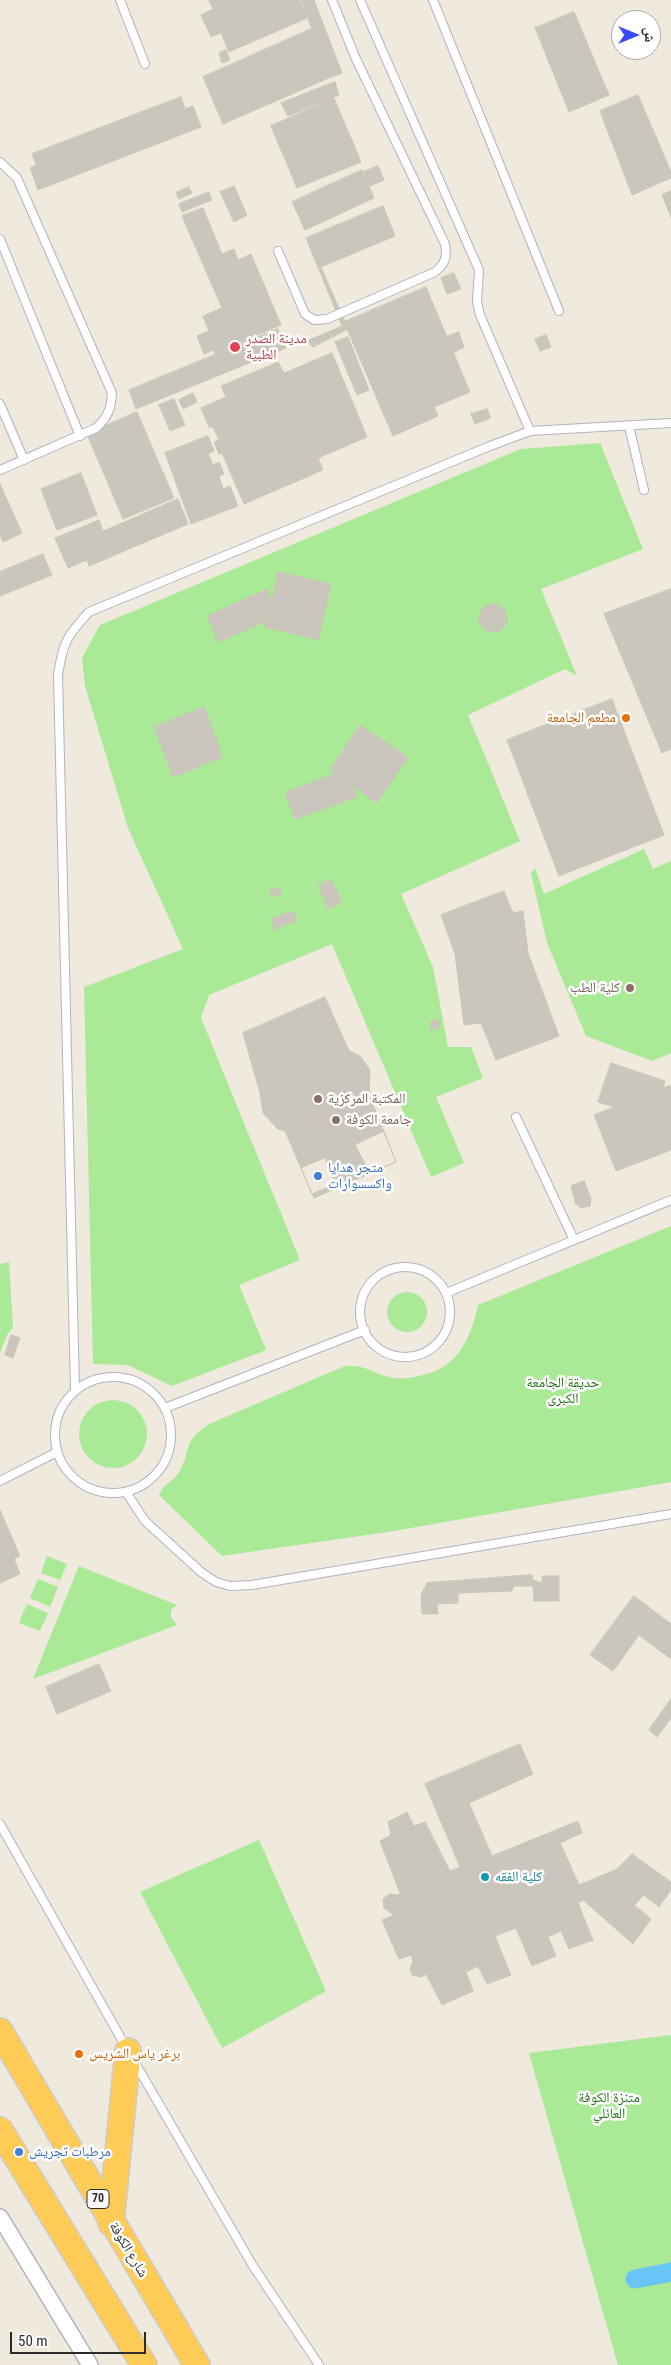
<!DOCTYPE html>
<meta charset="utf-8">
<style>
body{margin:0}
#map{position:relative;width:671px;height:2365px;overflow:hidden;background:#efe9de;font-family:"Roboto Condensed","Noto Naskh Arabic",sans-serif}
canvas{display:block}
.north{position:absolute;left:611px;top:10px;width:50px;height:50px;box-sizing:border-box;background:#fff;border:1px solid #ababab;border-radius:50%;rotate:90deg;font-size:14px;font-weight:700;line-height:20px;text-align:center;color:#2c2c2c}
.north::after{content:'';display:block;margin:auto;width:18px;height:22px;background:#3a4bff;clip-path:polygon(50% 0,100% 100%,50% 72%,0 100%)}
.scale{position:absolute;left:10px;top:2332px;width:136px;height:22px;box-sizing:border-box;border:2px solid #2c2c2c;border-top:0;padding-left:6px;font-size:15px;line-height:18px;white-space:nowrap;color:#2c2c2c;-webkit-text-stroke:4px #fff;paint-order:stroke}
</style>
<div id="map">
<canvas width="671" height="2365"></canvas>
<div class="north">ش</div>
<div class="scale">50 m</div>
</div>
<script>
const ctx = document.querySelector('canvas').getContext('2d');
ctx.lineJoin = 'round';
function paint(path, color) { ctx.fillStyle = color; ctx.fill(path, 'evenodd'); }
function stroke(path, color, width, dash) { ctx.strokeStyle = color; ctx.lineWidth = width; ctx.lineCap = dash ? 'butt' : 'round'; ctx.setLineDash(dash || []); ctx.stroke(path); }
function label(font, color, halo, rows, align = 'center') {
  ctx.font = font + ' "Roboto Condensed","Noto Naskh Arabic",sans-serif'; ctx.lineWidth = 5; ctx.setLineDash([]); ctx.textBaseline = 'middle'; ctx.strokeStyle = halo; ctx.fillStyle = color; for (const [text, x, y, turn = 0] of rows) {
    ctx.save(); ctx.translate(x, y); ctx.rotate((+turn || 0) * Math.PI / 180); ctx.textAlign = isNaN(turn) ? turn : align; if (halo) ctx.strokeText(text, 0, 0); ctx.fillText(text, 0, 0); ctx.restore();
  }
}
const green = new Path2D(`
 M600,443L643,549L541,589L577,676L565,669L468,715L520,841L401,894L433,967L448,1047H471L483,1078L436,1097L464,1163L431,1177L332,944L209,995L201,1018L300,1260L239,1285L266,1350L172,1386L128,1365L93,1364L84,987L183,949L128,828L85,686L82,658L100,625L521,449Z
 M644,849L653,869L671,861V1053L652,1061L586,1036L547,943L531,873L535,868L544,894Z
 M671,1226V1482L394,1531L222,1556L159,1495C166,1481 172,1483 179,1472C193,1447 181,1443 209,1424L345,1366C367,1365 370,1372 389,1377C401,1380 411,1378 423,1375C459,1367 471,1337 478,1305Z
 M9,1262L13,1328L8,1333L0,1353V1264Z
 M387 1312a20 20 0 1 1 40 0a20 20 0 1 1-40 0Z
 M79 1434a34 34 0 1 1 68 0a34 34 0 1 1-68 0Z
 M47,1556L67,1564L60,1580L41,1573Z
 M79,1566L177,1605L171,1610V1617L177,1625L33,1679Z
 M38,1579L58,1587L50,1607L30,1598Z
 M27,1604L48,1613L40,1631L19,1623Z
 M259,1840L326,1991L222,2048L140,1892Z
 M671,2035V2365H618L529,2053Z`);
const canal = new Path2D(`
 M635,2279L671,2272`);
const building = new Path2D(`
 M209,0H299L307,18L229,52L221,33L211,37L201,15L213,9Z
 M301,0H314L342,73L331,77Z
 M574,12L609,95L569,112L535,28Z
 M311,29L331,77L223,124L203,77Z
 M226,50L230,60L222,63L219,53Z
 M335,82L339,95L288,116L281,103Z
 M638,95L671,172V178L632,195L600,111Z
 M181,97L185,109L193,106L201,127L38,190L30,168L36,165L32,154Z
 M334,98L361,162L297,188L271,126Z
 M378,166L384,180L370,186L364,172Z
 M362,170L374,198L305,230L292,202Z
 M234,186L247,215L234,222L220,192Z
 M189,187L192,193L179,199L176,193Z
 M671,191V217L662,195Z
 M209,192L212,200L182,212L179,204Z
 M383,206L395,236L321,267L348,329L313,347L307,341L342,326L306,238Z
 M203,208L222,254L234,249L238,260L251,254L281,325L215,354L213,350L204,354L197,336L209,331L203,316L222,308L182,216Z
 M454,273L461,289L447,294L441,278Z
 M426,287L470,392L434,407L438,416L393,436L344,322Z
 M278,329L286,348L136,409L129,390Z
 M459,332L464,347L453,353L446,337Z
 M546,335L551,347L540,351L535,339Z
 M348,337L369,390L357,395L335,342Z
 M332,353L367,437L318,458L323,470L244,504L222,453L219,454L214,442L219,440L213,427H209L201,408L226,397L221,386L278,362L284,373Z
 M193,393L197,402L183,409L179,400Z
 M174,399L185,425L170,431L159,405Z
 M487,409L491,418L475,424L471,414Z
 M137,412L174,498L123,519L87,434Z
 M208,436L214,451L208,454L213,465L219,462L224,474L219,476L223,489L230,486L238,506L191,524L165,453Z
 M81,473L97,515L57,530L41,489Z
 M0,484L22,533L3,542L0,535Z
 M178,499L188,524L89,566L87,560L68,568L55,538L99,520L103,531Z
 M43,554L52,575L0,596V572Z
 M278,572L331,584L318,640L265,627L267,621L218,642L207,616L267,589L272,600Z
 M671,589V749L662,753L604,614Z
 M479 618a14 14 0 1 1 28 0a14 14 0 1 1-28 0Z
 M612,699L664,835L559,876L507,740Z
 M204,707L223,757L173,777L154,727Z
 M360,725L408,757L377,803L353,786L357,797L295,819L285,792L335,774L330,770Z
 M331,880L342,902L328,909L318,885Z
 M279,887L282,893L272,898L269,891Z
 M504,891L513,913L523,911L528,953L559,1036L496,1060L481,1023L464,1025L455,954L441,915Z
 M293,911L297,920L274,930L272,919Z
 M325,997L349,1051L360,1056L370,1070L369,1095L396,1162L314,1198L285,1131L278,1129L263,1113L260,1093L243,1033Z
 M438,1019L440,1028L431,1030L430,1022Z
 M611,1063L665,1081L663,1088L671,1085V1150L616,1171L594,1115L614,1107L598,1102Z
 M384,1131L396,1162L370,1173L355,1145Z
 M325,1158L335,1184L312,1194L301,1168Z
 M584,1181L591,1198L590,1206L580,1208L579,1205H576L571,1186Z
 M11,1335L20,1338L13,1358L5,1355Z
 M0,1510L20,1556L14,1559L20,1574L0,1583Z
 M532,1575L533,1580L542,1583V1576H559V1601H534L533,1586H514L512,1591L458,1593V1603L437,1604L438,1614H422L421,1595L427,1583Z
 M634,1596L671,1624V1659L639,1635L613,1671L590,1655Z
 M99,1664L111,1691L57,1714L46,1687Z
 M671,1699V1718L657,1737L649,1730Z
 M520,1744L533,1774L469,1803L492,1856L578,1821L582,1833L560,1843L579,1885L617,1869L632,1854L671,1882V1890L659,1907L644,1895L634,1905L651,1919L633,1944L583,1900L578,1903L593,1940L569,1949L561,1931L548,1937L556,1956L532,1966L516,1928L495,1936L511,1975L487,1984L478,1966L466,1972L473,1991L442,2005L426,1974L421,1977L412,1975L410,1969L413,1961L411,1955L399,1959L382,1920L394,1915L384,1908L383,1899L389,1894L399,1895L400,1893L380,1841L391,1835L388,1822L407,1812L414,1826L425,1822L450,1871L460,1867L425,1784Z`);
const service = new Path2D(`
 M120,0L145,64
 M360,0L479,270L477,302L480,315L530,431
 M433,0L559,311
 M0,162L17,178L112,393C111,409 108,417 96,428L0,470
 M0,239L80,436
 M278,251L305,314L314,320L327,319L435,272C446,263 447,257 445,244L356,59L332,0
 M0,404L24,460
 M629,426L644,490
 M516,1117L574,1240
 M360 1312a45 45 0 1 1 90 0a45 45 0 1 1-90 0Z
 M446,1293L671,1200
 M55 1435a58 58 0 1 1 116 0a58 58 0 1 1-116 0Z
 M75,1390L58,675C63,642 67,636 89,612L490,446L530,431L671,423
 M165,1408L365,1330
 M0,1481L57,1452
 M126,1492L145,1521L201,1572L216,1582L230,1586L252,1585L671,1514
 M0,1824L127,2049
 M134,2061L253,2266L319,2365`);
const minor = new Path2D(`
 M0,2217L90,2365`);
const trunk = new Path2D(`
 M0,2031L197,2365
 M0,2130L144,2365
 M111,2223L128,2051`);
const markers = [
 [235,347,6,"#e0444e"],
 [626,718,5,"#e8710a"],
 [630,988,5,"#8d6e63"],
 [318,1099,5,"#8d6e63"],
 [336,1120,5,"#8d6e63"],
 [318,1176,5,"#3f7fe0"],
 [485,1877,5,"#0f9aa8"],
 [79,2054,5,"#e8710a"],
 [19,2152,5,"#3f7fe0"]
];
const shields = [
 [98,2199,22]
];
const shieldNames = [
 ["70",98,2199]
];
const healthNames = [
 ["مدينة الصدر",246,339],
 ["الطبية",246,355]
];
const foodNames = [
 ["مطعم الجامعة",616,718],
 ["برغر ياس الشريس",89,2054,"left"]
];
const educationNames = [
 ["كلية الطب",620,988,"right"],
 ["المكتبة المركزية",328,1099],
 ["جامعة الكوفة",346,1120]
];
const shopNames = [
 ["متجر هدايا",328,1168],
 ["واكسسوارات",328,1184],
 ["مرطبات تجريش",29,2152]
];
const parkNames = [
 ["حديقة الجامعة",563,1383],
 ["الكبرى",563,1399],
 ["متنزة الكوفة",609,2098],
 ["العائلي",609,2114]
];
const cultureNames = [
 ["كلية الفقه",495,1877]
];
const streetNames = [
 ["شارع الكوفة",128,2250,59]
];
paint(green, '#aae996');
stroke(canal, '#69c4f8', 19);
paint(building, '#cac6bd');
stroke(building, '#cbc6b7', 1);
stroke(service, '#b2b2c1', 10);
stroke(minor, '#b2b2c1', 18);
stroke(trunk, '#ccc', 28);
stroke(service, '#fff', 8);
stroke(minor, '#fff', 15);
stroke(trunk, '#fecb57', 25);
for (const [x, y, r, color] of markers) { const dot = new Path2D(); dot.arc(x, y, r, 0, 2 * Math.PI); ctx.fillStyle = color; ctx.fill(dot); stroke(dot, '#fff', 2); }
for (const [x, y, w] of shields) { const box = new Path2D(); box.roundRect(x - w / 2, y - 9.5, w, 19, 4); ctx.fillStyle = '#fff'; ctx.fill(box); stroke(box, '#2c2c2c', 1); }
label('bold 12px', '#2c2c2c', null, shieldNames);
label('14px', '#be3a42', '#fff', healthNames, 'left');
label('14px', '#c56008', '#fff', foodNames, 'right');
label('14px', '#785e54', '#fff', educationNames, 'left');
label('14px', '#366cbe', '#fff', shopNames, 'left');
label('14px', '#1f7115', '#fff', parkNames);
label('14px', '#0d838f', '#fff', cultureNames, 'left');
label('14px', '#2c2c2c', '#fff', streetNames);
</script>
